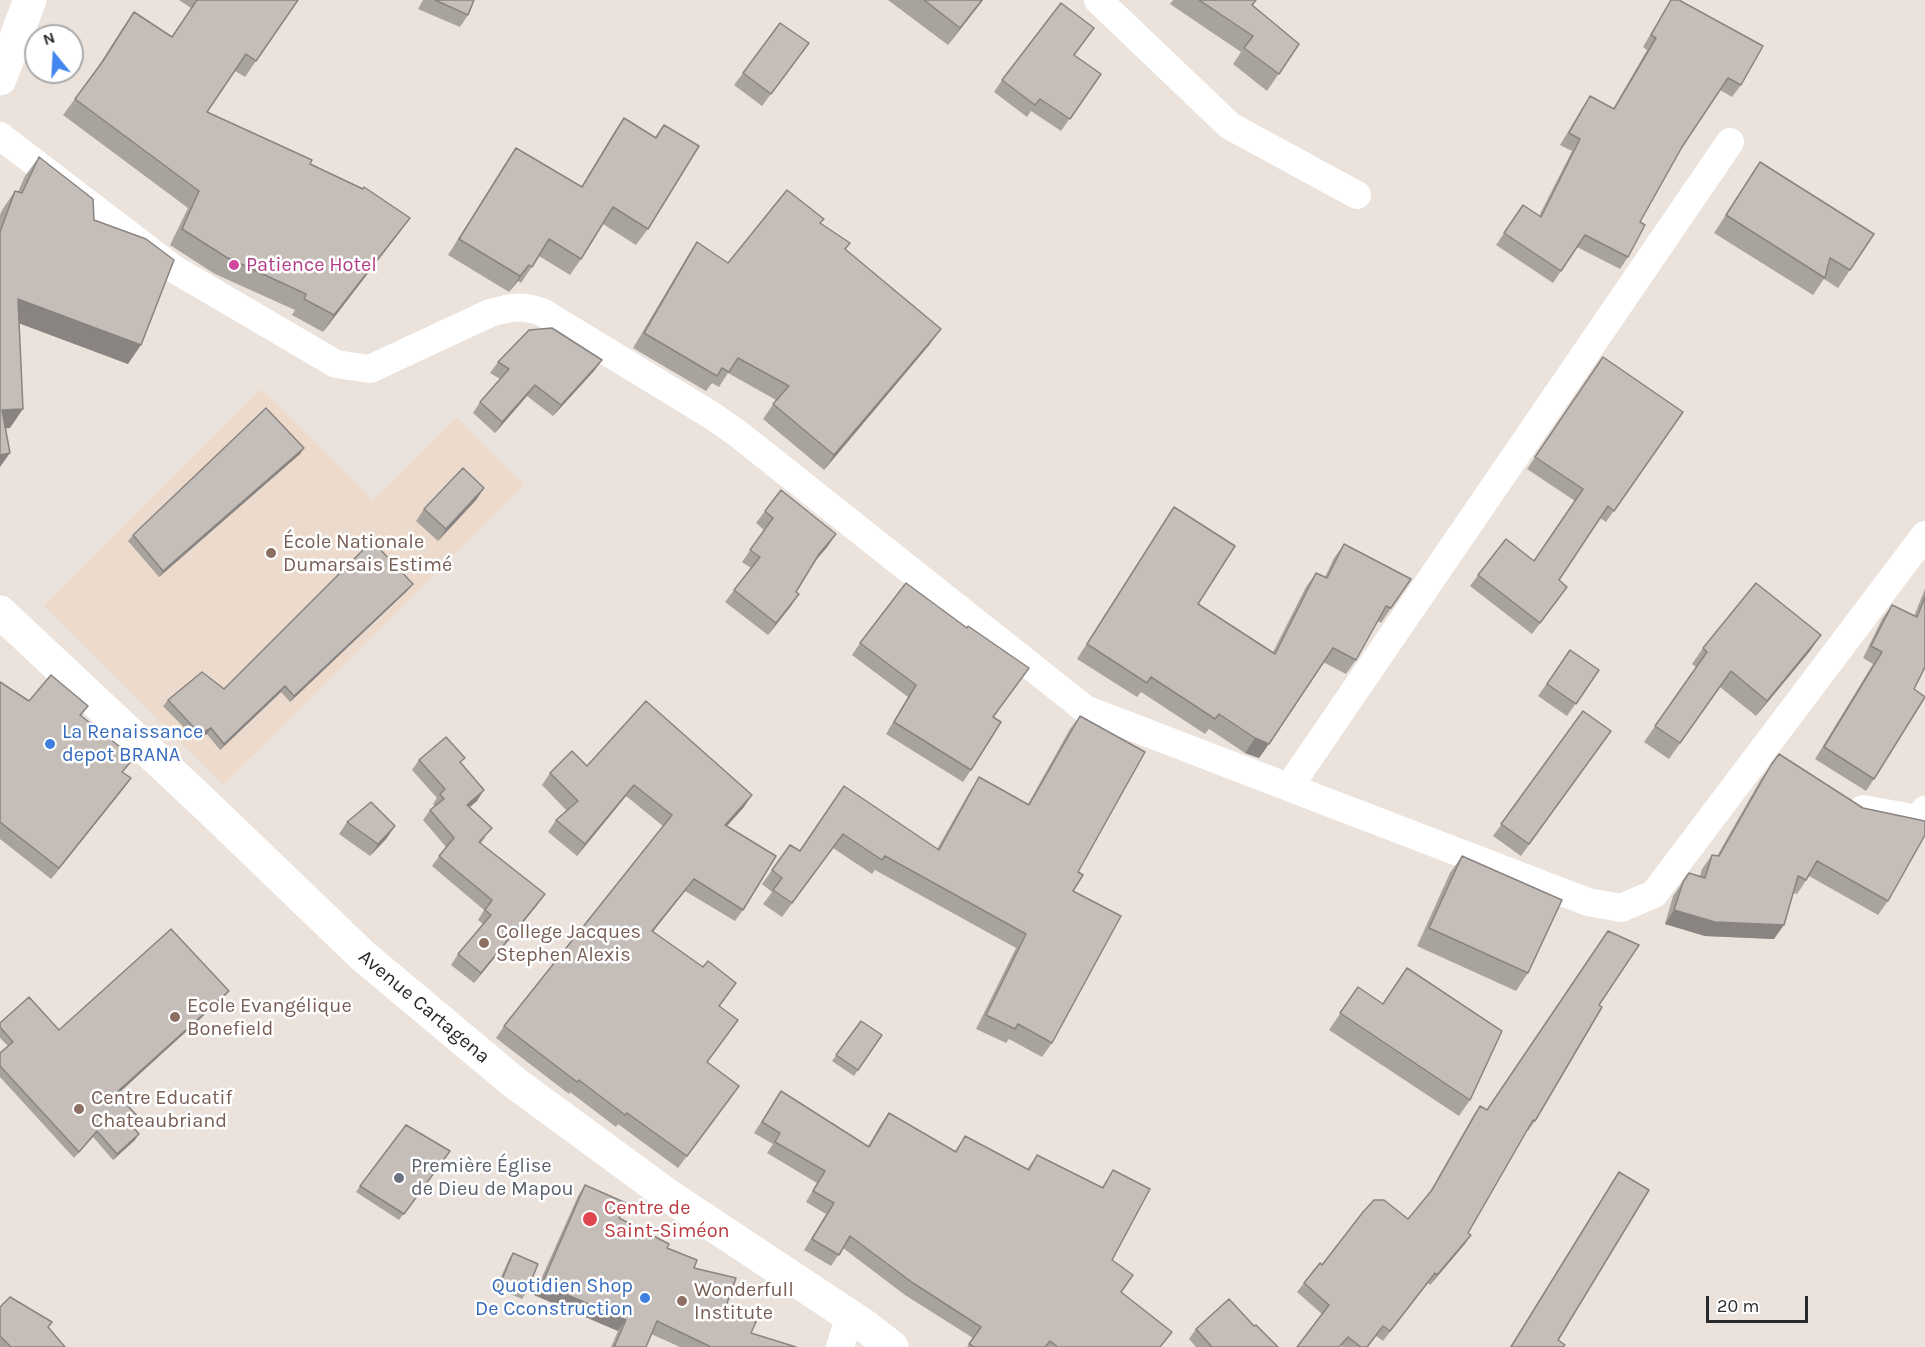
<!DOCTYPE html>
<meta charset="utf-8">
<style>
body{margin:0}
#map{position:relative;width:1925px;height:1347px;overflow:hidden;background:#ebe2dc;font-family:Karla,sans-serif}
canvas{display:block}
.north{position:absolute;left:24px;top:24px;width:60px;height:60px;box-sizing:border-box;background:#fff;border:2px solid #aaa;border-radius:50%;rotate:342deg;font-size:16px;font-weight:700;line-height:24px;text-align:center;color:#2a2a2a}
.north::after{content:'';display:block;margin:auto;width:21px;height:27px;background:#4486f0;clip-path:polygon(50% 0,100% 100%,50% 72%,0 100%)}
.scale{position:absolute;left:1706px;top:1296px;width:102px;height:27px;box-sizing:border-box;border:3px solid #2a2a2a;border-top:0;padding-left:8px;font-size:18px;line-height:21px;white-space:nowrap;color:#2a2a2a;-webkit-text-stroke:4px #fff;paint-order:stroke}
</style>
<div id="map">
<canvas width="1925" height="1347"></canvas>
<div class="north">N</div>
<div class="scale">20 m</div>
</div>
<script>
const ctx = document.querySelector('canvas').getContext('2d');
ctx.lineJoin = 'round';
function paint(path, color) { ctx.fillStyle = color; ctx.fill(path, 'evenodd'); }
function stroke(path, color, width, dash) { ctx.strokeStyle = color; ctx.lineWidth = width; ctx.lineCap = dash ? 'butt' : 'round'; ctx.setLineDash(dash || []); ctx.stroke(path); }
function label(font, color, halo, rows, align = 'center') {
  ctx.font = font + ' Karla,sans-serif'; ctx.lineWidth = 5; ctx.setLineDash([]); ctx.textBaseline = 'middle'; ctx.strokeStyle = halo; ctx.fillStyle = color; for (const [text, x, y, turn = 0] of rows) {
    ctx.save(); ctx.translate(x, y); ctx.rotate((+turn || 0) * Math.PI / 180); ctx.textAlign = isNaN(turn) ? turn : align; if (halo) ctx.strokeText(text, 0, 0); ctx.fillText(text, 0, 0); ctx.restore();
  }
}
const education = new Path2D(`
 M261,389L373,500L457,417L524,485L223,785L44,606Z`);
const minor = new Path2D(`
 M1098,0L1230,126L1357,195
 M0,136L174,269L336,364L370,369L490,313C511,307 521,305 542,312L711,415L737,433L1085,709L1588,902L1621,908L1654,894L1925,535
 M1289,787L1730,142
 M1863,809L1918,819L1925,810
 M840,1347L850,1316`);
const tertiary = new Path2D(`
 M0,612L208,807L363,956L515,1083L669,1196L865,1326L892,1347`);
const secondary = new Path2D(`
 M0,79L30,0`);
const wall = new Path2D(`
 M179,0H298L245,77L235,71L207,112L310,164L398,234L323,332L292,315L295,310L215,274L170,245L188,208L63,115L96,70L122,29L134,12L172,37L191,8Z
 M423,0H474L468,15L460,27L418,9Z
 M888,0H983L948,45Z
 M1173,0H1256L1252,5L1299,44L1267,91L1233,64L1241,52L1170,4Z
 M1671,0L1741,85L1732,97L1720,90L1682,147L1640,222L1628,257L1620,269L1577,247L1553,283L1496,245L1523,205L1539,216L1572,151L1560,145L1582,108L1590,96L1613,109L1647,50L1643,47L1665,9Z
 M1094,28L1074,55L1101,74L1061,131L1031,111L1027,117L994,92L1002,80Z
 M809,43L762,106L734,85L743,73Z
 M624,118L655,137L664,125L648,229L636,245L603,224L581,259L570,275L539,256L521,283L518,281L509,292L448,255L505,164L516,148L581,187L613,134Z
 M39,157L94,220L128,364L19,323L10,428H6L0,467V215L2,210L15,191L18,192L25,176Z
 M1760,162L1850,270L1838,288L1824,279L1813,295L1714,233Z
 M821,224L845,249L930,344L824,470L763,419L776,400L728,373L719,387L712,383L706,391L633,348L687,257L697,242L728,263Z
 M1603,357L1683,412L1606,522L1600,518L1559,580L1567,587L1532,634L1470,586L1478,575L1534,561L1575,501L1527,469Z
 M498,362L594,371L553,416L527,396L495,433L473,413L480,402L500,379L490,373Z
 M304,448L300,454L159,577L128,541L133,535Z
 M484,488L476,500L438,541L416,521L424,509Z
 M1174,507L1198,604L1273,652L1306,587L1316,573L1325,577L1334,558L1344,544L1411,579L1381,623L1378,621L1356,660L1346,674L1323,662L1259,758L1245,753L1209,729L1205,734L1141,692L1137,697L1077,659Z
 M765,511L828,546L814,562L796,592L791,606L768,635L725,602L751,568L742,562L764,530L756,523Z
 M1925,589V667L1914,689L1874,779L1866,791L1815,759L1873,664L1863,658L1882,619L1892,605L1914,616Z
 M408,590L290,702L281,692L220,750L207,734L196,740L163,706L168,700L224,689Z
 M860,643L994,717L971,770L963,782L886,734L908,697L852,655Z
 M1703,648L1810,651L1756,716L1720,687L1669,759L1644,742L1696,667L1692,664Z
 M1570,650L1599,670L1567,716L1538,696Z
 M0,682L29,701L88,706L81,716L123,772V789L51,879L0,839Z
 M1583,711L1611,731L1521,856L1493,836Z
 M1080,716L1078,872L1073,891L1052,1043L1042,1057L1009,1039L1006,1043L976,1029L1016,948L875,870L872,874L833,848L782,917L763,904L772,892L762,884L790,845L799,851L844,786L937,849L970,791L979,777L1028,804L1070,729Z
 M1779,754L1888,901L1878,915L1809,876L1797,894L1793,893L1774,939L1705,936L1665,924L1673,896L1689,873L1700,876L1702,869L1712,855L1717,856L1761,779Z
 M419,760L461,763L477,801L470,807L485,838L481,843L538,904L474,983L451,965L458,954L483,924L478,920L484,910L432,866L446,847L423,820L430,810L435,807L433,804L437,798L412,770Z
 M587,766L744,807L727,826L743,910L735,921L685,891L653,931L719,1007L707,1062L731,1098L678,1168L618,1124L616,1127L570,1092L569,1094L496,1038L504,1026L663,826L626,796L577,856L548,832L556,820L567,811L542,785L550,773Z
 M347,822L387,838L370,856L339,834Z
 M1462,856L1528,973L1516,991L1417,946L1450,873Z
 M1358,987L1470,1100L1459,1116L1329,1030Z
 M229,991L224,997L118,1094L139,1118L132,1126L135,1140L113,1160L93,1137L74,1158L0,1077V1053L8,1046L0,1038V1023L59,1030Z
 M1599,1005L1535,1121L1528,1131L1527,1130L1468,1233L1471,1235L1464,1245L1430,1285L1428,1283L1383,1341L1376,1336L1368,1347H1342L1322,1314L1297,1292L1304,1283L1322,1265L1408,1219L1428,1195L1473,1116L1480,1106L1487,1110Z
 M861,1021L882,1035L854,1076L832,1061Z
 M781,1091L868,1146L881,1124L889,1113L955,1151L965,1136L1027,1169L1037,1155L1102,1187L1113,1170L1112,1260L1122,1292L1161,1347H967L973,1338L905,1295L843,1248L831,1266L804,1250L826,1214L806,1202L817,1183L767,1153L773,1144L754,1133Z
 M450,1151L399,1220L356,1192L360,1186Z
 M1619,1172L1558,1340L1563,1347H1510L1611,1184Z
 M585,1185L619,1218L667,1248L694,1268L725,1309L751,1333L796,1347H680L651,1334L646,1347H611L618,1331L534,1295L578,1196Z
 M513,1253L526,1293L522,1299L496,1288L509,1259Z
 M0,1307L52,1322L48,1328L65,1347H0Z
 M1254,1326L1278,1347H1196L1189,1339L1196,1329Z`);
const shadedWall = new Path2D(`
 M982,0H983L948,45L960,28Z
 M410,218L398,234L323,332L334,315Z
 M529,265L518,281L509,292L520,276Z
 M18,299L141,345L128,364L5,318Z
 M941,329L930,344L824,470L834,455Z
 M602,360L594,371L553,416L561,405Z
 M535,385L527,396L495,433L502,422Z
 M23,409L10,428L0,429L2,410Z
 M304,448L300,454L159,577L163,571Z
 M10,453L0,467V455Z
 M484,488L476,500L438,541L446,529Z
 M836,534L828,546L811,566L819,554Z
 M413,584L408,590L290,702L294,696Z
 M799,594L791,606L768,635L776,623Z
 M1821,635L1810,651L1756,716L1767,701Z
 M285,686L281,692L220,750L224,744Z
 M211,728L207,734L196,740L200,734Z
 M1255,738L1269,744L1259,758L1245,753Z
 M131,778L123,789L51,879L59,868Z
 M634,785L626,796L577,856L585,844Z
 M484,790L477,801L460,815L467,805Z
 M752,795L744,807L717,837L725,825Z
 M395,826L387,838L370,856L378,844Z
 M694,879L685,891L644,943L652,931Z
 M545,894L538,904L474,983L481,973Z
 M1674,910L1784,925L1774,939L1705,936L1665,924Z
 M229,991L224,997L112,1099L116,1093Z
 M139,1134L135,1140L113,1160L117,1154Z
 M1471,1235L1464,1245L1430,1285L1437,1275Z
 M542,1284L626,1320L618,1331L534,1295Z`);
const building = new Path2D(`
 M197,0H298L256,61L246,54L207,112L312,160L310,164L363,189L364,187L410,218L334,315L304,299L306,294L226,257L182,229L199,191L75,99L103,61L134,12L172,37Z
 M435,0H474L468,15Z
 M924,0H982L960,28Z
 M1199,0H1256L1252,5L1299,44L1279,74L1244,48L1253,36Z
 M1671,0H1679L1763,46L1741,85L1728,78L1682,147L1640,222L1645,225L1628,257L1585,235L1561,271L1504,233L1523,205L1541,217L1580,139L1569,133L1590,96L1614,109L1656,38L1651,35Z
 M1061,3L1094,28L1074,55L1101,74L1070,119L1040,99L1035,105L1002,80Z
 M780,23L809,43L771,94L743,73Z
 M624,118L656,138L664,125L699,146L648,229L613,207L581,259L549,239L532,267L529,265L520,276L459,239L516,148L582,187Z
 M39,157L93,199L94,220L146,239L174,260L141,345L18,299L23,409L2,410L10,453L0,455V232L15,191L22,193Z
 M1760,162L1874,234L1850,270L1830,258L1825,278L1726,215Z
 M787,190L824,219L820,223L850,243L845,249L941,329L834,455L773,404L789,386L738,358L729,372L722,368L717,376L644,333L697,242L728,263Z
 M552,328L602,360L561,405L535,385L502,422L480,402L509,369L498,362L529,330Z
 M1603,357L1683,412L1614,511L1608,506L1559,580L1567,587L1540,623L1478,575L1506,539L1534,561L1583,489L1535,457Z
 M266,408L304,448L163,571L133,535Z
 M463,468L484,488L446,529L424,509Z
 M781,490L836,534L819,554L796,592L799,594L776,623L734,590L760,557L750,550L773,518L765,511Z
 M1174,507L1235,546L1198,604L1275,654L1316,573L1327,578L1344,544L1411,579L1391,608L1386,606L1356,660L1333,648L1269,744L1255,738L1219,714L1215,719L1151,677L1147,683L1087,644Z
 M372,541L413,584L294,696L285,686L224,744L211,728L200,734L168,700L202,672L224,689Z
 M906,583L967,628L968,626L1029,668L993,717L1001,722L971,770L894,722L916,685L860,643Z
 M1756,583L1821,635L1767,701L1731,671L1680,743L1655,726L1707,652L1703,648Z
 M1925,597V667L1914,689L1925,697L1874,779L1824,747L1882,652L1871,646L1891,607L1892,605L1917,617Z
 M1570,650L1599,670L1576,704L1547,684Z
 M51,675L88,706L80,715L134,758L122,772L131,778L59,868L0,822V682L29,701Z
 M646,701L752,795L725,825L776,856L743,910L694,879L652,931L703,967L708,961L736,983L719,1006L738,1020L707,1062L739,1086L687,1156L627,1113L625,1115L579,1080L577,1082L504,1026L672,815L634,785L585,844L556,820L578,801L550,773L572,751L587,766Z
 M1583,711L1611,731L1529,844L1501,824Z
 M1080,716L1145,752L1078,872L1083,875L1073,891L1121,916L1052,1043L1018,1024L1015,1029L986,1015L1026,934L885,856L882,860L843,834L792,903L773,890L782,878L772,870L790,845L800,851L844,786L939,850L979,777L1029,805Z
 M446,737L465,758L460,762L484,790L467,805L492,828L479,842L545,894L481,973L458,954L491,915L485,910L492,900L439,856L454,838L430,810L444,799L440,794L445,789L419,760Z
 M1779,754L1863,808L1925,821V835L1888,901L1817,861L1806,880L1798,876L1784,925L1715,922L1674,910L1683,882L1689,873L1705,878L1712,855L1719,856L1771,765Z
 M371,802L395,826L378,844L347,822Z
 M1462,856L1562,900L1528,973L1429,928Z
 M171,929L229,991L116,1093L139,1118L131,1125L139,1134L117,1154L97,1131L79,1152L0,1066V1053L13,1042L0,1027V1023L29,997L59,1030Z
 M1608,931L1639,945L1599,1005L1602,1007L1535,1121L1533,1120L1468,1233L1471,1235L1437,1275L1435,1273L1390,1331L1383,1326L1367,1347H1361L1348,1337L1339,1347H1297L1329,1305L1304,1283L1320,1263L1322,1265L1363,1212L1374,1200H1384L1408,1219L1432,1190L1480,1106L1487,1110Z
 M1407,968L1502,1031L1470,1100L1340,1013L1358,987L1383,1004Z
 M861,1021L882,1035L858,1070L836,1055Z
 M781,1091L869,1147L889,1113L956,1152L965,1136L1029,1170L1037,1155L1103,1188L1113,1170L1150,1189L1112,1260L1133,1275L1121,1292L1172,1332L1160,1347H1058L1050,1341L1045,1347H974L969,1344L981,1327L913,1283L850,1236L839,1255L812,1239L834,1203L813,1191L825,1171L775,1142L780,1133L762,1122Z
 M406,1125L450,1151L404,1214L360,1186Z
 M1619,1172L1649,1190L1558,1340L1565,1345L1563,1347H1511Z
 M585,1185L626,1203L619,1218L669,1244L667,1248L697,1260L694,1268L736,1278L725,1309L756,1322L751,1333L796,1347H709V1346L657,1321L646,1347H614L626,1320L542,1284Z
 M513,1253L538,1264L526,1293L501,1282Z
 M10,1297L52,1322L48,1327L65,1347H11L0,1336V1307Z
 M1229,1299L1254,1326L1256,1325L1278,1347H1212L1196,1329Z`);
const markers = [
 [234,265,6,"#d1479c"],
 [271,553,6,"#8d6e63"],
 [50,744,6,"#3f7fe0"],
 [484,943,6,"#8d6e63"],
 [175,1017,6,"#8d6e63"],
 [79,1109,6,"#8d6e63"],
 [399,1178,6,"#6b7280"],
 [590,1219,8,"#e0444e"],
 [645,1298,6,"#3f7fe0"],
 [682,1301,6,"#8d6e63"]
];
const hotelNames = [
 ["Patience Hotel",246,265]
];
const educationNames = [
 ["École Nationale",283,542],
 ["Dumarsais Estimé",283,565],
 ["College Jacques",496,932],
 ["Stephen Alexis",496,955],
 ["Ecole Evangélique",187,1006],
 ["Bonefield",187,1029],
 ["Centre Educatif",91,1098],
 ["Chateaubriand",91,1121],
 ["Wonderfull",694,1290],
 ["Institute",694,1313]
];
const shopNames = [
 ["La Renaissance",62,732],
 ["depot BRANA",62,755],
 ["Quotidien Shop",633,1286,"right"],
 ["De Cconstruction",633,1309,"right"]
];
const streetNames = [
 ["Avenue Cartagena",424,1007,40]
];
const worshipNames = [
 ["Première Église",411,1166],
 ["de Dieu de Mapou",411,1189]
];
const healthNames = [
 ["Centre de",604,1208],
 ["Saint-Siméon",604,1231]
];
paint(education, '#ecdbcc');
stroke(minor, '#fff', 28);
stroke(tertiary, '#fff', 33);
stroke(secondary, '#fff', 33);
paint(wall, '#a9a39e');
paint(shadedWall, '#898481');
paint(building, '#c4bdb8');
stroke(building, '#898481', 1.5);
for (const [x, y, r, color] of markers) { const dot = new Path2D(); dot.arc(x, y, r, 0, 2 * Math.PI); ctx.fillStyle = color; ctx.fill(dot); stroke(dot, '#fff', 2); }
label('20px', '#b23c85', '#fff', hotelNames, 'left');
label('20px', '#785e54', '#fff', educationNames, 'left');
label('20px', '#366cbe', '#fff', shopNames, 'left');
label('20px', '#2a2a2a', '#fff', streetNames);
label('20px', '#5b616d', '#fff', worshipNames, 'left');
label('20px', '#be3a42', '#fff', healthNames, 'left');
</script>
